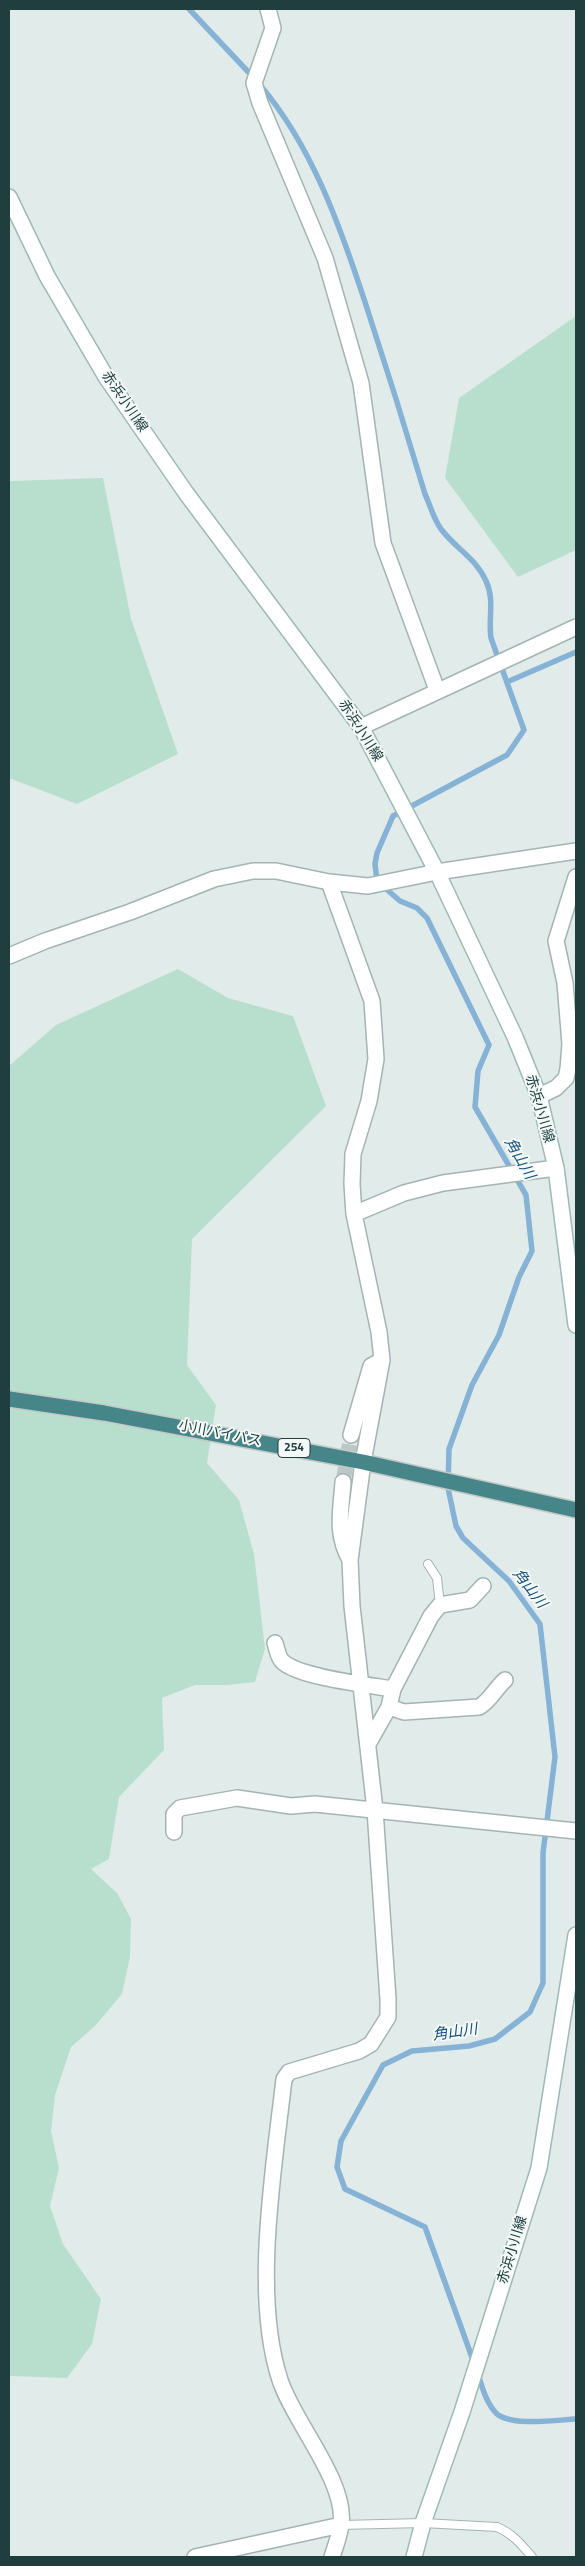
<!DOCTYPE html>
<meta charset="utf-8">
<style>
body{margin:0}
#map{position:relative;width:585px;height:2566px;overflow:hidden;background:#e1ecea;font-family:"Titillium Web",sans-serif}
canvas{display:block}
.frame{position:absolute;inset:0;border:10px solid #203e3e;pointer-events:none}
</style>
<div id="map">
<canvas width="585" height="2566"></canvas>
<div class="frame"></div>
</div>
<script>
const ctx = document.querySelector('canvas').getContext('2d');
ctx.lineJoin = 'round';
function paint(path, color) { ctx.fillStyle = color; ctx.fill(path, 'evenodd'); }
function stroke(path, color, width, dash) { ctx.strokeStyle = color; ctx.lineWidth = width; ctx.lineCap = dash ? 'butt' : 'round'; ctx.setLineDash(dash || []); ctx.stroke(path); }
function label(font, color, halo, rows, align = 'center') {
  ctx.font = font + ' "Titillium Web","Noto Sans JP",sans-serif'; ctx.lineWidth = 4; ctx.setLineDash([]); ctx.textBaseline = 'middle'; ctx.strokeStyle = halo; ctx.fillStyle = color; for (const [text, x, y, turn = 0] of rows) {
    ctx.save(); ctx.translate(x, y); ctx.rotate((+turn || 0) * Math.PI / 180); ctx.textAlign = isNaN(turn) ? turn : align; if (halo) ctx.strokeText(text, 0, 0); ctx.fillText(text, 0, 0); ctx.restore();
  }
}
const green = new Path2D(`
 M576,316V550L518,577L445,478L459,398Z
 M103,478L131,619L178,754L77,804L9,778V481Z
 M178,969L228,998L293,1016L326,1106L192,1239L187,1365L216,1405L207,1463L239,1500L254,1554L265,1649L255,1682L228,1685H195L162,1698L164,1750L119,1797L109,1859L91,1869L117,1893L131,1919L130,1957L122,1994L95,2026L71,2047L55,2095L51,2131L59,2168L50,2206L63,2244L101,2299L92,2344L67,2378L9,2376V1066L56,1025Z`);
const stream = new Path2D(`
 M189,9L254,78
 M260,85C312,146 340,226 365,302C386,366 406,430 425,494C430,505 434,520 441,529C455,548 476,558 486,581C495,600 488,618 491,638L524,730L507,755L393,816L377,853L375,864L377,881L400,901L417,908L427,918L489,1045L478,1071L475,1107L526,1195L532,1251L519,1277L499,1335L472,1385L449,1449L448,1488L456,1526L463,1538L509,1581L540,1624L555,1757L543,1853V1983L530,2012L495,2039L469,2046L412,2051L383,2065L341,2141L337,2167L345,2189L425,2227L474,2363
 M507,682L576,652
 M478,2374C482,2387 486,2402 496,2413C510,2427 557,2420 576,2419`);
const minorTunnel = new Path2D(`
 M343,1482L351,1435`);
const service = new Path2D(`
 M428,1564L437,1578L440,1605
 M341,2525L423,2523L497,2527C513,2534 521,2544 532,2557`);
const minor = new Path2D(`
 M268,9L273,28L254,83L260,103L325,258L361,383L383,543L437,690
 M361,727L576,627
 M329,882L372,1001L376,1059L369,1101L353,1154L352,1184L354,1214L379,1332L382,1360L363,1462L350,1560L352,1606L375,1810L388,1999V2017L371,2044L359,2051L289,2072L284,2079C274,2168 252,2295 280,2380C293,2421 347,2482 341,2524C340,2535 335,2547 332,2557
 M9,956L45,941L130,912L214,879L253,871H276L329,882L368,886L437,872L576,851
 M539,1096L556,1088L566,1078L568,1069L570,1044L565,983L556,941L576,877
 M354,1214L404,1193L443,1183L556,1168
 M351,1435L371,1366L382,1360
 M343,1482C341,1512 335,1533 350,1560
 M275,1643C277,1649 278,1657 282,1661C297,1677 368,1685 393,1689
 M389,1707L404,1712L479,1707C490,1701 495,1689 505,1680
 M368,1744L389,1707L393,1689L431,1616L440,1605L470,1600L483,1586
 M174,1832V1814L180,1808L237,1798L291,1806L315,1804L576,1831
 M195,2557L341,2525`);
const secondary = new Path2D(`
 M9,197L47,276L106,377L186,493L361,727L437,872L515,1037L539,1096L556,1168L576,1325
 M414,2557L423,2523L462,2412L539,2168L576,1935`);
const trunk = new Path2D(`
 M9,1399L104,1413L363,1462L576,1510`);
const shields = [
 [294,1448,32]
];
const shieldNames = [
 ["254",294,1448]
];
const streetNames = [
 ["赤浜小川線",124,402,56],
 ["赤浜小川線",360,731,58],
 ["赤浜小川線",539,1109,74],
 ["小川バイパス",220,1434,11],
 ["赤浜小川線",513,2250,-73]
];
const waterNames = [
 ["角山川",519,1159,60],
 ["角山川",529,1589,52],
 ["角山川",455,2033,-8]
];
paint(green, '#b8dfce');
stroke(stream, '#85b2d5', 5.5);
stroke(minorTunnel, '#bac9c8', 15, [15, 8]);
stroke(service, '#a3b4b3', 10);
stroke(minor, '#a3b4b3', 18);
stroke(secondary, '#9eb9b7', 18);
stroke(trunk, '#c1c9c9', 18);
stroke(service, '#fff', 8);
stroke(minor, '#fff', 15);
stroke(secondary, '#fff', 15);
stroke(trunk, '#468588', 15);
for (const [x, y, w] of shields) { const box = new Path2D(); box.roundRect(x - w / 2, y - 9.5, w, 19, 4); ctx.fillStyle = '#f2f9f7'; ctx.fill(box); stroke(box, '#203e3e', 1); }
label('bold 12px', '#203e3e', null, shieldNames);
label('14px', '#203e3e', '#f2f9f7', streetNames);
label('italic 15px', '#17507e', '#f2f9f7', waterNames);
</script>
